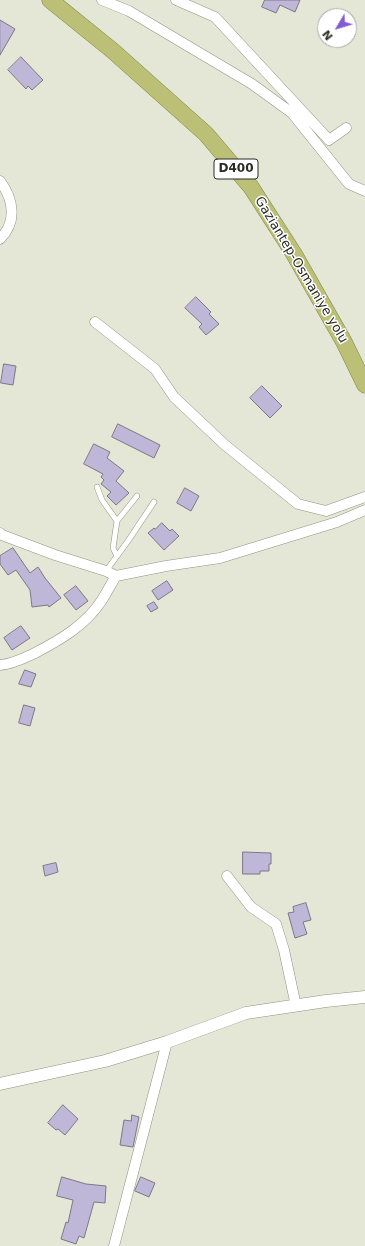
<!DOCTYPE html>
<style>
body{margin:0}
#map{position:relative;width:365px;height:1246px;overflow:hidden;background:#e4e7d5;font-family:"DejaVu Sans",sans-serif}
canvas{display:block}
.north{position:absolute;left:317px;top:8px;width:40px;height:40px;box-sizing:border-box;background:#fff;border:1px solid #aaaba8;border-radius:50%;rotate:232deg;font-size:11px;font-weight:700;line-height:16px;text-align:center;color:#2b2c25}
.north::after{content:'';display:block;margin:auto;width:14px;height:18px;background:#825ad4;clip-path:polygon(50% 0,100% 100%,50% 72%,0 100%)}
</style>
<div id="map">
<canvas width="365" height="1246"></canvas>
<div class="north">N</div>
</div>
<script>
const ctx = document.querySelector('canvas').getContext('2d');
ctx.lineJoin = 'round';
function paint(path, color) { ctx.fillStyle = color; ctx.fill(path, 'evenodd'); }
function stroke(path, color, width, dash) { ctx.strokeStyle = color; ctx.lineWidth = width; ctx.lineCap = dash ? 'butt' : 'round'; ctx.setLineDash(dash || []); ctx.stroke(path); }
function label(font, color, halo, rows, align = 'center') {
  ctx.font = font + ' "DejaVu Sans",sans-serif'; ctx.lineWidth = 3; ctx.setLineDash([]); ctx.textBaseline = 'middle'; ctx.strokeStyle = halo; ctx.fillStyle = color; for (const [text, x, y, turn = 0] of rows) {
    ctx.save(); ctx.translate(x, y); ctx.rotate((+turn || 0) * Math.PI / 180); ctx.textAlign = isNaN(turn) ? turn : align; if (halo) ctx.strokeText(text, 0, 0); ctx.fillText(text, 0, 0); ctx.restore();
  }
}
const building = new Path2D(`
 M265,0H300L295,12L280,5L276,13L262,7Z
 M0,20L15,29L0,55Z
 M21,57L43,80L32,90L28,86L26,89L8,70Z
 M196,297L211,312L209,314L219,324L206,335L199,327L202,324L185,308Z
 M4,364L16,366L13,385L1,383Z
 M262,386L282,406L270,418L250,398Z
 M118,424L160,445L154,458L112,437Z
 M94,444L110,452L107,458L124,471L116,481L129,493L116,505L107,496L111,492L101,484L104,480L101,477L103,474L84,464Z
 M185,488L199,496L191,511L177,503Z
 M162,523L170,531L172,529L179,536L164,550L148,533L154,528L155,529Z
 M13,548L30,573L38,567L45,578L61,598L49,607L48,605L32,607L30,590L16,570L8,575L0,564V556Z
 M167,581L173,590L158,600L152,591Z
 M76,586L88,601L76,610L64,595Z
 M154,602L158,608L151,612L147,606Z
 M21,626L30,638L12,650L4,638Z
 M25,670L36,674L31,687L19,684Z
 M24,705L35,708L30,726L19,723Z
 M243,852L271,853V864H269V871H260V874H243Z
 M56,863L58,872L45,876L43,866Z
 M306,903L311,920L303,922L307,934L295,938L288,913L294,912L293,907Z
 M63,1105L78,1119L65,1135L58,1129L56,1130L48,1123Z
 M132,1115L139,1117L133,1147L120,1145L124,1120L131,1121Z
 M62,1177L86,1184L106,1186L105,1203L94,1202L84,1238L79,1236L76,1244L61,1239L66,1222L68,1223L73,1200L57,1196Z
 M141,1177L155,1183L149,1197L135,1191Z`);
const service = new Path2D(`
 M97,487L102,500L117,521
 M117,556L113,548L117,521L137,496
 M106,571L128,541L154,502`);
const minor = new Path2D(`
 M102,0L129,11L252,84L292,113L349,184L365,191
 M176,0L215,17L329,140L346,128
 M0,181C14,200 17,222 0,239
 M95,322L155,369L174,397L225,445L298,504L326,511L365,497
 M0,533L2,535L55,555L106,571L116,576
 M0,665C13,664 24,658 35,653C60,640 86,625 102,600C107,592 111,584 116,576L166,566L220,558L337,522L365,510
 M227,876L251,907L276,924L284,950L296,1006
 M114,1246L167,1042`);
const tertiary = new Path2D(`
 M0,1084L105,1061L167,1042L246,1013L326,1001L365,997`);
const trunk = new Path2D(`
 M50,0L113,51L206,134L251,187L294,254L344,342L365,385`);
const shields = [
 [236,169,44]
];
const shieldNames = [
 ["D400",236,169]
];
const streetNames = [
 ["Gaziantep-Osmaniye yolu",301,270,59]
];
paint(building, '#beb7d7');
stroke(building, '#7b7787', 1);
stroke(service, '#919383', 6);
stroke(minor, '#919383', 11);
stroke(tertiary, '#919383', 13);
stroke(trunk, '#7e8244', 17);
stroke(service, '#fff', 5);
stroke(minor, '#fff', 10);
stroke(tertiary, '#fff', 12);
stroke(trunk, '#bbc076', 16);
for (const [x, y, w] of shields) { const box = new Path2D(); box.roundRect(x - w / 2, y - 10, w, 20, 3); ctx.fillStyle = '#fff'; ctx.fill(box); stroke(box, '#2b2c25', 1); }
label('bold 12px', '#2b2c25', null, shieldNames);
label('13px', '#2b2c25', '#fff', streetNames);
</script>
